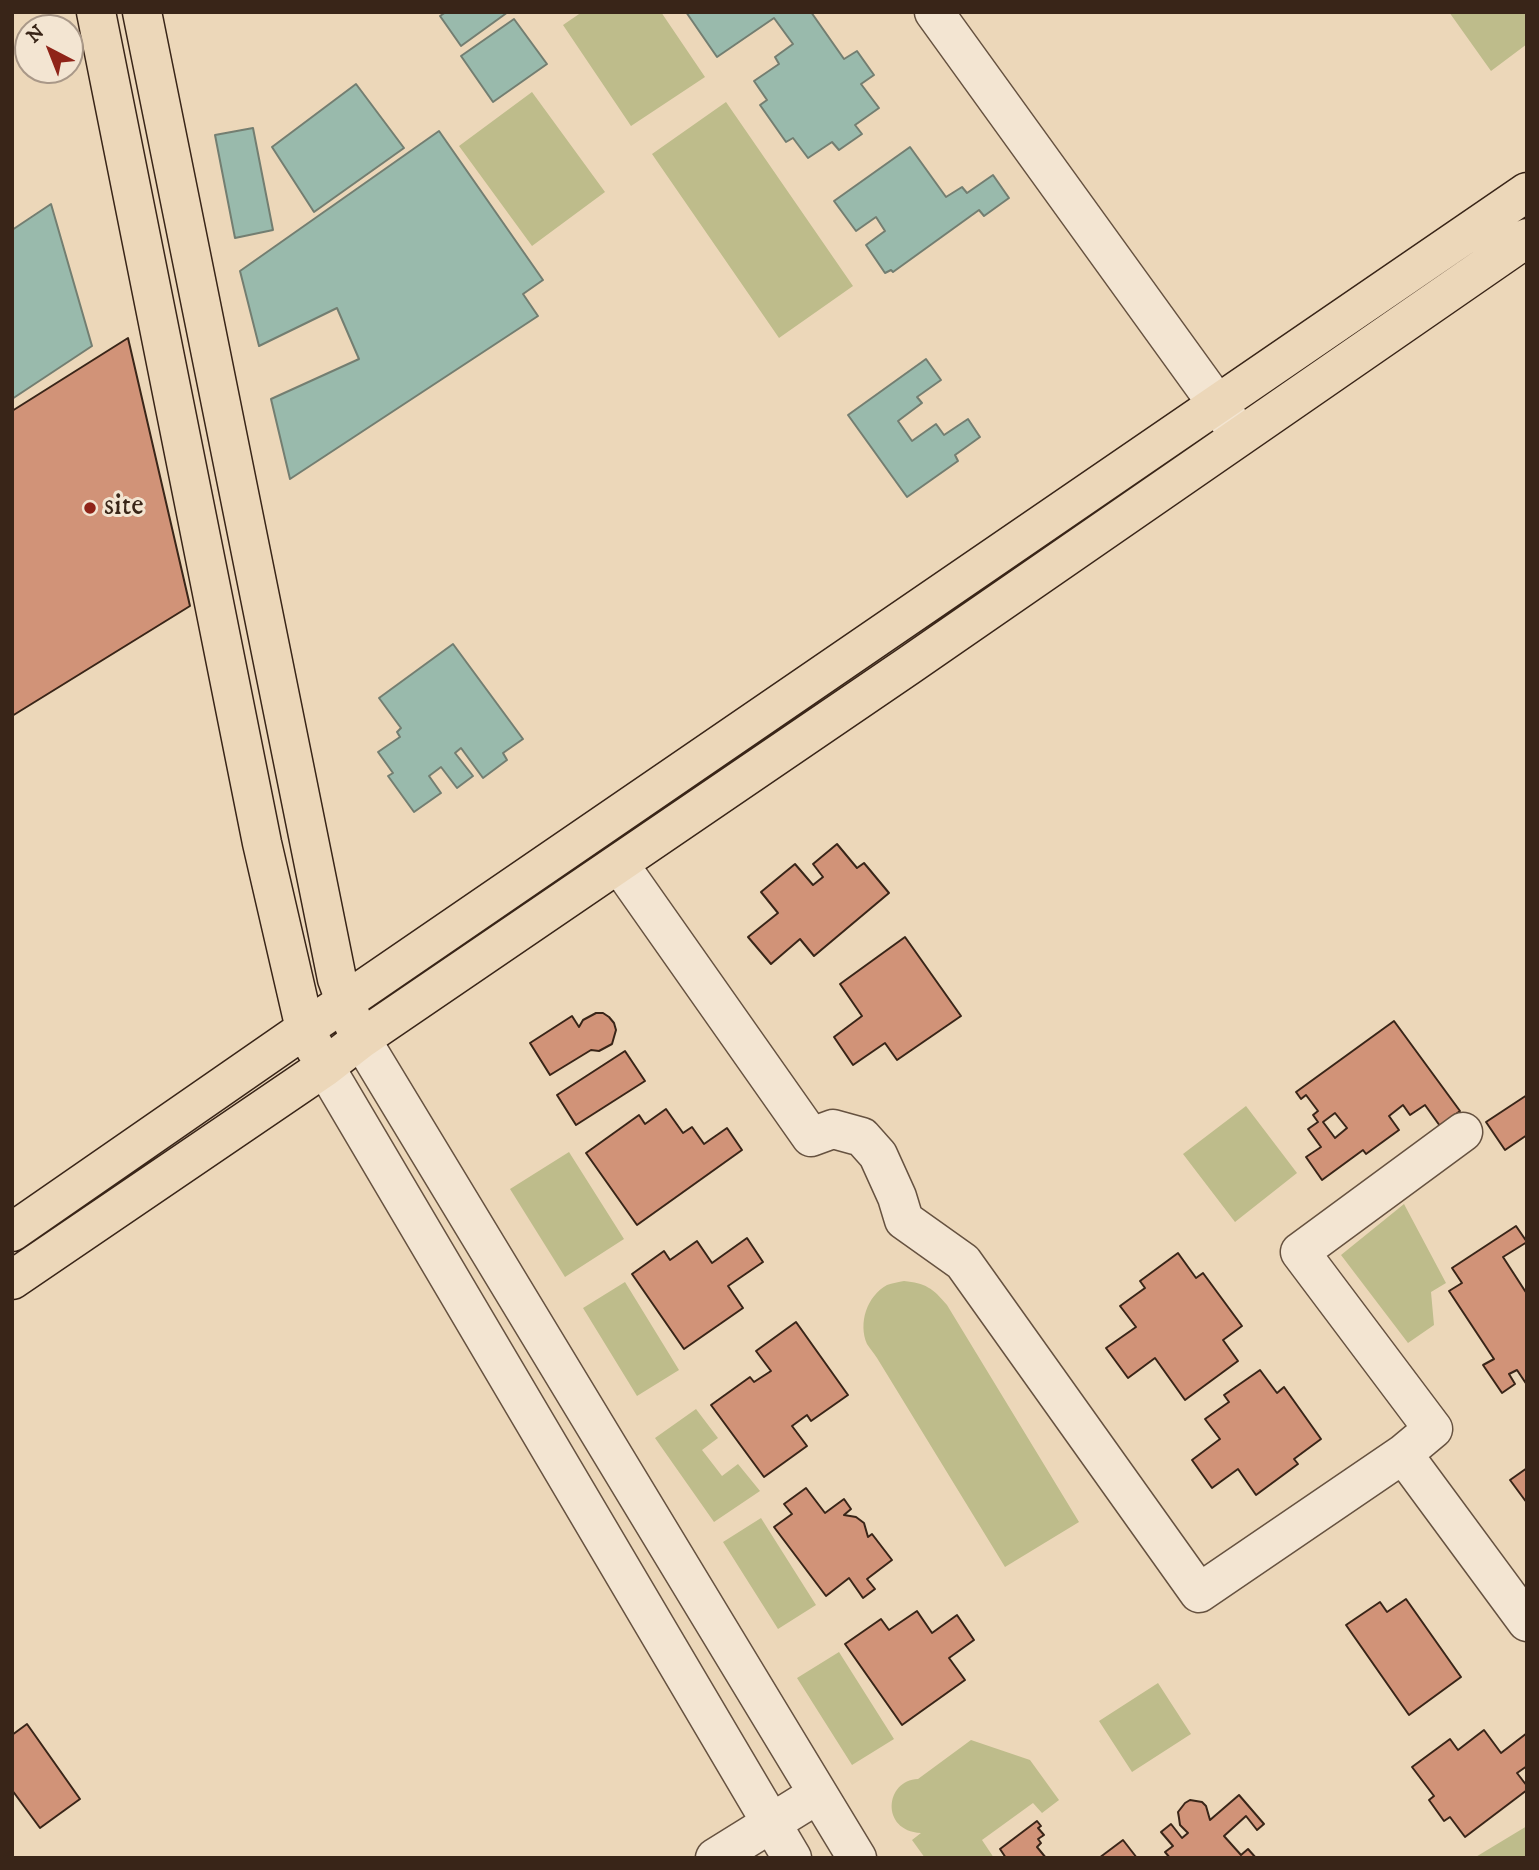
<!DOCTYPE html>
<style>
body{margin:0}
#map{position:relative;width:1539px;height:1870px;overflow:hidden;background:#ecd7b9;font-family:"IM FELL DW Pica",serif}
canvas{display:block}
.frame{position:absolute;inset:0;border:14px solid #392518;pointer-events:none}
.north{position:absolute;left:14px;top:14px;width:70px;height:70px;box-sizing:border-box;background:#f3e5d2;border:2px solid #a99888;border-radius:50%;rotate:318deg;font-size:19px;font-weight:700;line-height:28px;text-align:center;color:#392518}
.north::after{content:'';display:block;margin:auto;width:24px;height:32px;background:#8f2418;clip-path:polygon(50% 0,100% 100%,50% 72%,0 100%)}
</style>
<div id="map">
<canvas width="1539" height="1870"></canvas>
<div class="frame"></div>
<div class="north">N</div>
</div>
<script>
const ctx = document.querySelector('canvas').getContext('2d');
ctx.lineJoin = 'round';
function paint(path, color) { ctx.fillStyle = color; ctx.fill(path, 'evenodd'); }
function stroke(path, color, width, dash) { ctx.strokeStyle = color; ctx.lineWidth = width; ctx.lineCap = dash ? 'butt' : 'round'; ctx.setLineDash(dash || []); ctx.stroke(path); }
function label(font, color, halo, rows, align = 'center') {
  ctx.font = font + ' "IM FELL DW Pica",serif'; ctx.lineWidth = 6; ctx.setLineDash([]); ctx.textBaseline = 'middle'; ctx.strokeStyle = halo; ctx.fillStyle = color; for (const [text, x, y, turn = 0] of rows) {
    ctx.save(); ctx.translate(x, y); ctx.rotate((+turn || 0) * Math.PI / 180); ctx.textAlign = isNaN(turn) ? turn : align; if (halo) ctx.strokeText(text, 0, 0); ctx.fillText(text, 0, 0); ctx.restore();
  }
}
const green = new Path2D(`
 M582,12H661L705,77L631,126L563,25Z
 M1449,12H1527V44L1491,71Z
 M532,92L605,192L532,246L459,146Z
 M726,102L853,286L779,338L652,154Z
 M1246,1106L1297,1173L1235,1222L1183,1154Z
 M569,1152L624,1239L565,1277L510,1189Z
 M1404,1204L1446,1283L1431,1292L1434,1325L1408,1343L1341,1255Z
 M904,1281C925,1283 933,1288 947,1305L1079,1522L1005,1567L877,1358C874,1353 870,1349 867,1344C858,1323 867,1296 887,1285C892,1283 899,1282 904,1281Z
 M625,1282L679,1370L637,1396L583,1308Z
 M696,1409L718,1438L702,1450L722,1476L738,1464L760,1491L714,1522L655,1438Z
 M761,1518L816,1605L778,1629L723,1542Z
 M839,1652L894,1739L852,1765L797,1678Z
 M1158,1683L1191,1734L1132,1772L1099,1721Z
 M971,1740L1030,1760L1059,1800L1042,1813L1033,1803L982,1840L994,1858H925L912,1840L921,1833C880,1831 885,1780 918,1779Z
 M1527,1826V1858H1474Z`);
const water = new Path2D(`
 M446,12H508L461,46L440,16Z
 M686,12H811L844,59L857,51L874,75L861,84L879,108L855,125L862,134L839,150L832,142L808,158L793,138L786,142L760,105L767,100L754,81L779,64L775,57L793,44L774,18L717,57Z
 M514,19L547,64L493,102L461,56Z
 M356,84L404,148L314,212L272,147Z
 M253,128L273,230L235,238L215,135Z
 M439,131L543,280L523,294L538,316L290,479L271,399L359,359L337,308L259,346L240,271Z
 M910,147L946,197L962,187L967,193L993,175L1009,198L984,216L979,210L893,272L891,270L885,273L866,245L885,231L876,217L856,231L834,201Z
 M51,204L92,346L12,399V230Z
 M926,359L941,380L917,397L922,403L898,421L912,441L936,424L944,435L968,419L980,437L955,455L958,461L907,497L848,415Z
 M453,644L523,739L503,753L507,760L483,778L461,748L455,753L473,776L457,788L441,767L429,776L441,793L414,812L388,776L393,773L378,752L400,737L397,732L401,728L379,698Z`);
const building = new Path2D(`
 M128,338L190,606L12,716V411Z
 M837,844L857,868L864,863L889,893L814,956L800,939L771,964L748,937L778,913L761,892L795,864L813,885L823,877L813,864Z
 M905,937L961,1016L897,1060L885,1043L853,1065L834,1037L862,1016L840,984Z
 M596,1013H603L609,1017L614,1023L616,1030L612,1044L599,1051L591,1050L550,1075L530,1043L572,1016L579,1027L583,1020Z
 M1394,1021L1460,1111L1440,1126L1425,1105L1410,1115L1403,1105L1389,1116L1399,1130L1366,1154L1363,1150L1322,1180L1306,1157L1321,1147L1308,1129L1318,1122L1313,1115L1318,1111L1306,1095L1301,1099L1296,1092ZM1335,1113L1347,1128L1335,1138L1323,1122Z
 M625,1051L645,1081L576,1125L557,1095Z
 M1527,1095V1135L1505,1150L1486,1122Z
 M666,1109L683,1133L692,1127L704,1144L727,1128L742,1150L637,1225L586,1153L639,1115L645,1124Z
 M1516,1226L1527,1242L1503,1257L1527,1294V1385L1517,1370L1509,1374L1515,1384L1502,1393L1483,1365L1494,1359L1449,1291L1462,1283L1452,1268Z
 M747,1238L763,1262L728,1286L743,1308L684,1349L632,1274L664,1251L670,1260L697,1241L712,1263Z
 M1178,1253L1196,1278L1203,1273L1242,1326L1223,1340L1238,1361L1185,1400L1155,1358L1128,1378L1106,1348L1136,1327L1120,1306L1145,1288L1140,1281Z
 M796,1322L848,1395L811,1421L807,1415L792,1426L807,1446L764,1477L711,1405L750,1377L754,1382L771,1371L756,1351Z
 M1260,1370L1277,1393L1284,1387L1321,1439L1294,1459L1298,1464L1256,1495L1238,1469L1212,1488L1192,1460L1220,1439L1205,1419L1229,1402L1224,1395Z
 M1527,1468V1503L1510,1480Z
 M806,1488L825,1513L844,1499L851,1509L844,1515L856,1517L864,1523L868,1537L872,1534L892,1560L867,1579L875,1589L863,1598L849,1578L826,1596L774,1527L792,1514L784,1504Z
 M1406,1599L1461,1677L1409,1715L1346,1625L1380,1602L1387,1612Z
 M917,1611L932,1633L957,1615L974,1640L949,1658L965,1680L902,1725L845,1644L881,1619L889,1630Z
 M27,1724L80,1799L40,1828L12,1790V1735Z
 M1484,1730L1501,1753L1527,1733V1766L1517,1773L1527,1786V1790L1465,1837L1450,1817L1444,1821L1429,1800L1434,1796L1412,1767L1450,1739L1458,1750Z
 M1239,1795L1264,1824L1257,1830L1246,1816L1224,1836L1241,1855L1248,1849L1256,1858H1170L1165,1852L1173,1846L1161,1832L1171,1824L1182,1838L1188,1833L1180,1825L1179,1818L1178,1812L1185,1803L1190,1800L1202,1802L1206,1806L1210,1820Z
 M1037,1821L1041,1826L1038,1828L1044,1835L1038,1839L1041,1843L1037,1847L1046,1858H1006L1000,1849Z
 M1123,1840L1137,1858H1099Z`);
const minor = new Path2D(`
 M934,12L1236,430
 M619,864L811,1137L833,1129L862,1137L878,1155L897,1197L904,1220L963,1262L1199,1593L1403,1454L1527,1622
 M361,1039L857,1858
 M325,1067L792,1858
 M1403,1454L1433,1429L1300,1252L1463,1132
 M715,1858L818,1794`);
const major = new Path2D(`
 M96,12L262,843L305,1029L316,1050
 M142,12L337,979L354,1025
 M12,1232L305,1029L1527,192
 M12,1280L325,1067L361,1039L908,666L1527,238`);
const markers = [
 [90,508,7,"#8f2418"]
];
const poiNames = [
 ["site",104,508]
];
paint(green, '#bebc8b');
paint(water, '#99baac');
stroke(water, '#737e71', 2);
paint(building, '#d19378');
stroke(building, '#392518', 2);
stroke(minor, '#665240', 41);
stroke(major, '#392518', 41);
stroke(minor, '#f3e5d2', 38);
stroke(major, '#ecd7b9', 38);
for (const [x, y, r, color] of markers) { const dot = new Path2D(); dot.arc(x, y, r, 0, 2 * Math.PI); ctx.fillStyle = color; ctx.fill(dot); stroke(dot, '#f3e5d2', 2.5); }
label('30px', '#392518', '#f3e5d2', poiNames, 'left');
</script>
